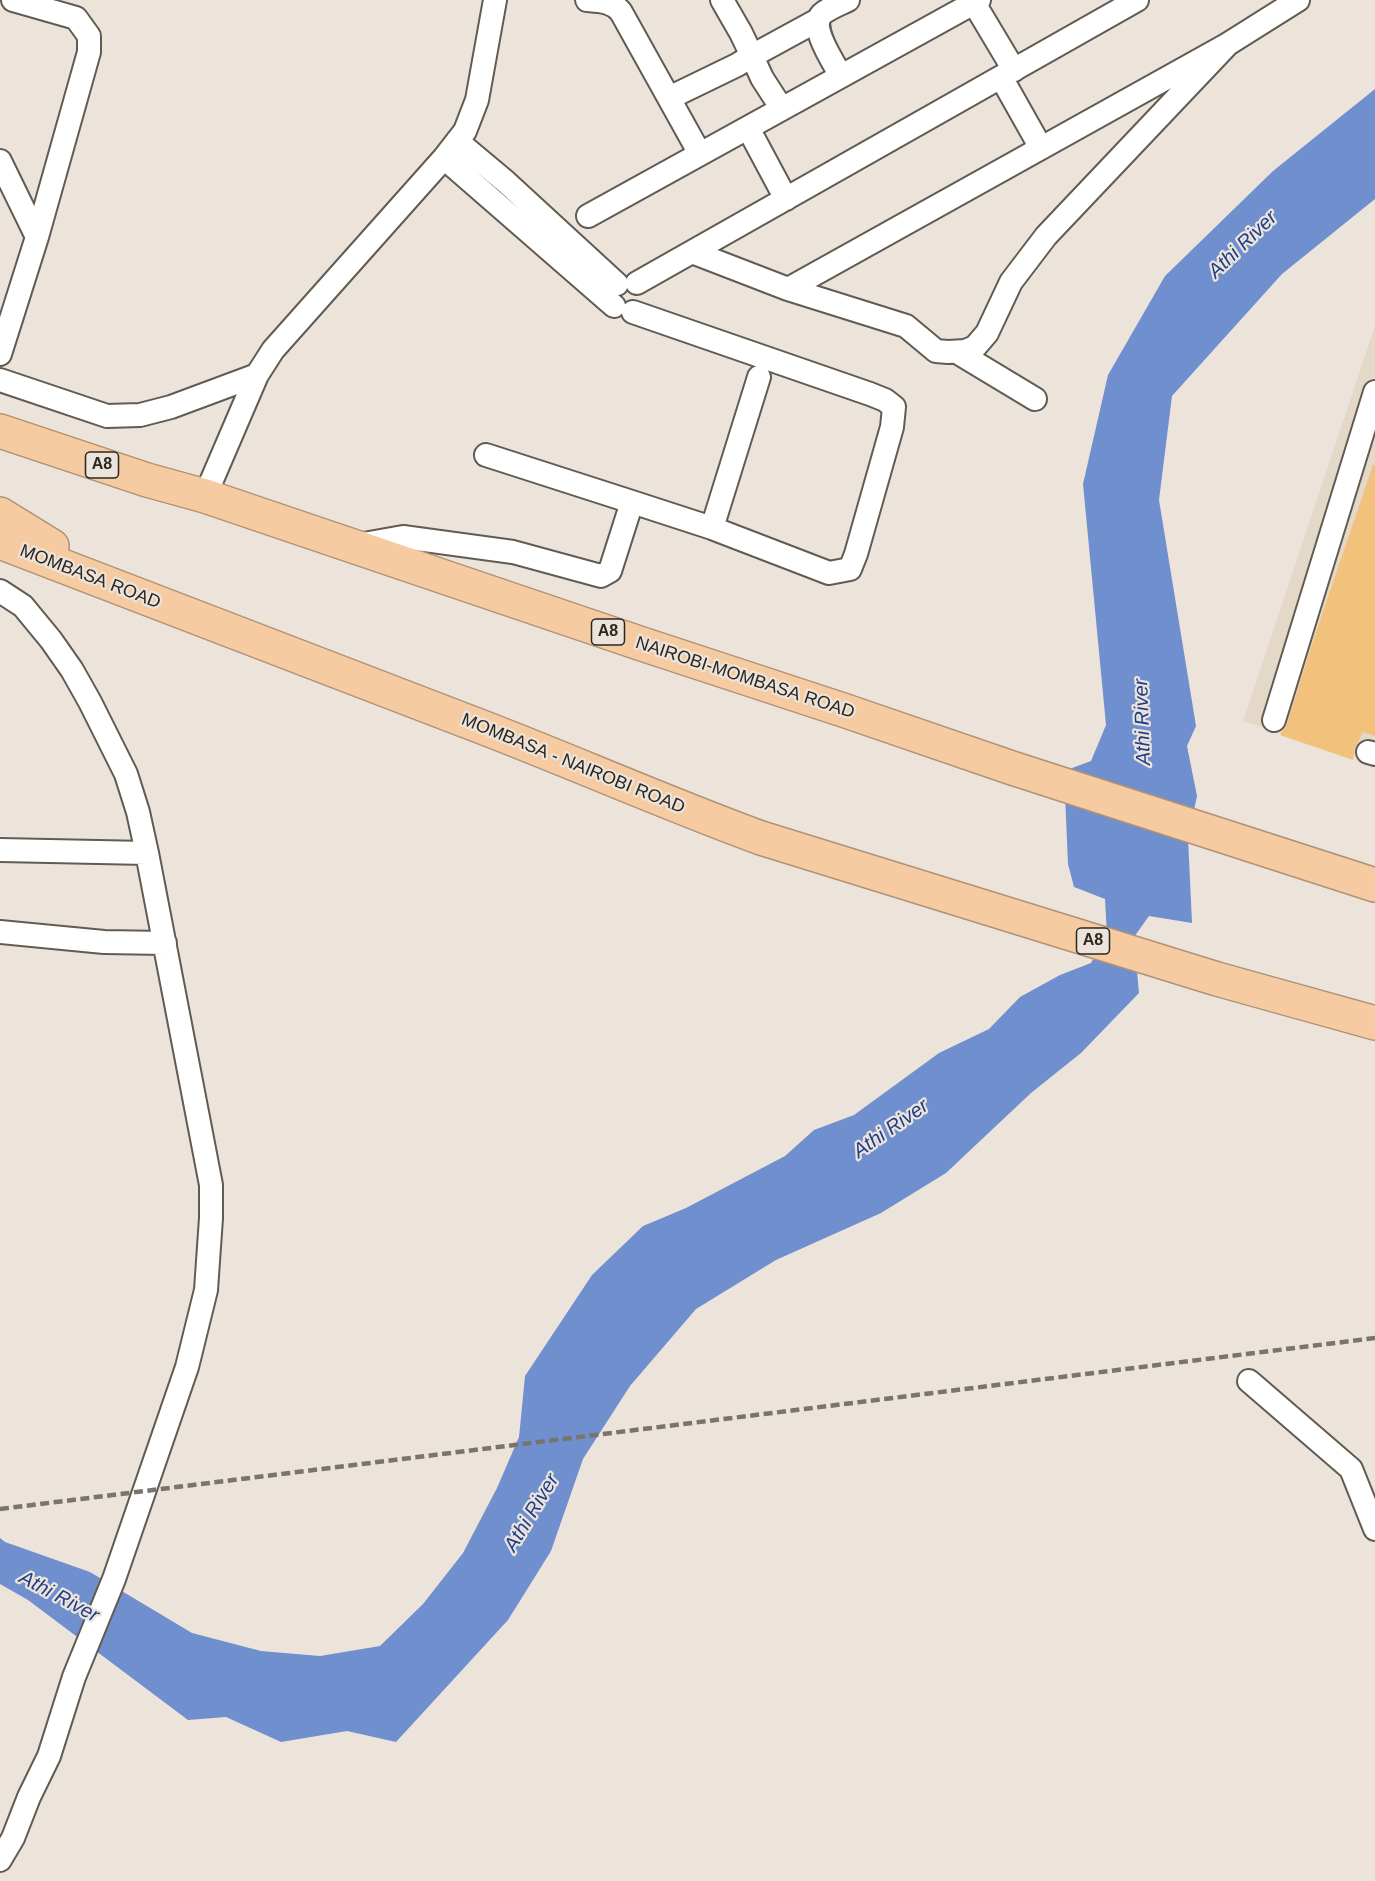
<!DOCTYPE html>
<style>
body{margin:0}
canvas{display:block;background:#ece4da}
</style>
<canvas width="1375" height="1881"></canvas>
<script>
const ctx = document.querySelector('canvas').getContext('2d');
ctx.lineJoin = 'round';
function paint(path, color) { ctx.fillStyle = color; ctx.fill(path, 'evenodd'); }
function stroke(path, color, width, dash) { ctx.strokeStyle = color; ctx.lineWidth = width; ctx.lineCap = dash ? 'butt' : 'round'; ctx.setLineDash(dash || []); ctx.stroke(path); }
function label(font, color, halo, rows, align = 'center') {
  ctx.font = font + ' Helvetica,sans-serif'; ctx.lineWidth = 4.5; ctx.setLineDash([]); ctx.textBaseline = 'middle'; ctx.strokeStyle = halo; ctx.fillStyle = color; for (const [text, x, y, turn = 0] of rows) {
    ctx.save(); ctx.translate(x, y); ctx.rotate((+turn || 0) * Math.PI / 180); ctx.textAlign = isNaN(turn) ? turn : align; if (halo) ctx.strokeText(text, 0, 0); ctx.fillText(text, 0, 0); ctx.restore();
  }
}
const built = new Path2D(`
 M1375,326V764L1243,721Z`);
const water = new Path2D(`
 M1375,89V199L1282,274L1172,396L1159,500L1196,726L1187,746L1197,796L1188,838L1192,923L1149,916L1134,937L1139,993L1081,1053L1031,1093L946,1173L881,1213L776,1260L696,1309L630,1386L583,1459L551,1551L508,1620L396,1742L347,1731L281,1742L226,1717L188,1720L28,1600L0,1584V1538L5,1542L90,1572L192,1633L261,1651L320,1656L380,1646L423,1604L463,1553L497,1488L519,1437L525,1376L592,1275L643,1226L686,1208L785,1156L814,1130L854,1115L939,1053L989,1029L1020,997L1060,975L1091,963L1107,935L1105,899L1074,887L1068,864L1064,771L1091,761L1106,725L1083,484L1108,375L1165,276L1273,171Z`);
const building = new Path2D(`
 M1373,465H1375V736L1363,732L1355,748L1353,760L1280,735L1287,724L1312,644Z`);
const minor = new Path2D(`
 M587,0C600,1 612,1 621,12L700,154
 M722,0L741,33L752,56L818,20
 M974,3L1014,70
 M841,76C834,63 809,27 822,14C829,8 840,4 848,0
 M1001,77L1041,148
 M669,98L737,65L752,56L762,78L782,109
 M748,128L786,199
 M457,141L506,182L617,284
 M444,158L614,306
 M0,161L37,237
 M588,216L979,0
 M692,252L788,289L906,326L936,351L948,352L965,351L975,347L987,333L1011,282L1046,236L1228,44
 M637,283L1137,0
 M788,289L1228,44L1298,0
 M957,352L1035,399
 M0,354L37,237L89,52V36L76,18L13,0
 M0,380L107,416L140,415L171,407L257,375
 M205,496L257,375L273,350L444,158L465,131L477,100L495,0
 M632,502L712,528L829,573L850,569L856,554L892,427L894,407L885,400L870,394L633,312
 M712,528L759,377
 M358,545L403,537L513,552L601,576L610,571L632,502L486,455
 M0,591L23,606L51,640L72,670L90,702L126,774L138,812L147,853L211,1185V1218L206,1290L187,1367L114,1579L74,1677L49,1756L29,1797L13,1838L0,1860
 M1274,720L1375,392
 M1368,752L1375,754
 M0,850L147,853
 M0,932L104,942L165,943
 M1249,1381L1351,1469L1375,1529`);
const highway = new Path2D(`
 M0,431L147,480L205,496L642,644L843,710L1012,768L1375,885
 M0,514L52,546
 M0,542C153,602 307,660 461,719C562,757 660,801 761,838L1217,979L1375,1023`);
const rail = new Path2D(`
 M0,1509L1375,1338`);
const shields = [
 [102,465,33],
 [608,632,33],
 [1093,941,33]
];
const shieldNames = [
 ["A8",102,465],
 ["A8",608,632],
 ["A8",1093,941]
];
const streetNames = [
 ["MOMBASA ROAD",90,577,21],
 ["NAIROBI-MOMBASA ROAD",745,678,18],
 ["MOMBASA - NAIROBI ROAD",573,764,22]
];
const waterNames = [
 ["Athi River",1243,245,-44],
 ["Athi River",1143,722,-92],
 ["Athi River",891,1129,-35],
 ["Athi River",532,1513,-59],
 ["Athi River",59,1597,28]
];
paint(built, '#e4d8c8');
paint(water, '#708fcf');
paint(building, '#f2c17c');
stroke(minor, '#615b52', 26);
stroke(highway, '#af9276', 36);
stroke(minor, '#fff', 22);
stroke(highway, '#f6cba2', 33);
stroke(rail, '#79746e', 4.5, [9, 4.5]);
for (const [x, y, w] of shields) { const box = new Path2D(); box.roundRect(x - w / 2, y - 13, w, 26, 4.5); ctx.fillStyle = '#ece4da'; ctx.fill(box); stroke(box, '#2a2723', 1.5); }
label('bold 16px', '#2a2723', null, shieldNames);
label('18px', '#2a2723', '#ece4da', streetNames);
label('italic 20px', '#1e3e8a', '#ece4da', waterNames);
</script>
